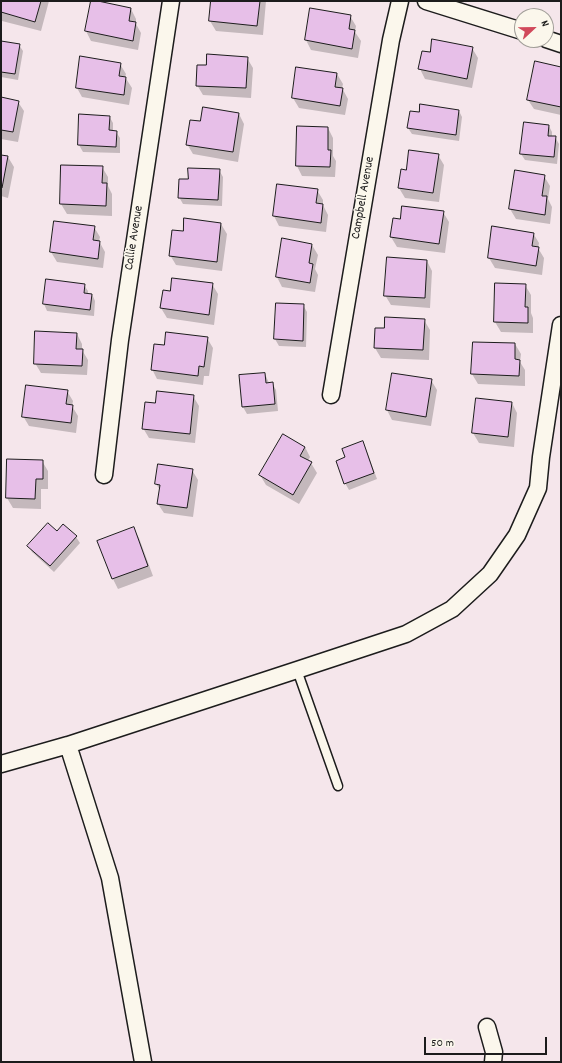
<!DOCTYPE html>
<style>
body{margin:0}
#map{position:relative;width:562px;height:1063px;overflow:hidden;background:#f5e6eb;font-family:Dekko,sans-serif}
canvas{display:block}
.frame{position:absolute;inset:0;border:2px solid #1c1c1c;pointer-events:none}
.north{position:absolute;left:514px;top:8px;width:40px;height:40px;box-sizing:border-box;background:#fbf7ec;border:1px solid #a29f99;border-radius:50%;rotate:68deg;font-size:11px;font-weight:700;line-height:16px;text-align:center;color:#1c1c1c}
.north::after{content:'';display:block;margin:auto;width:14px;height:18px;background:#d1495b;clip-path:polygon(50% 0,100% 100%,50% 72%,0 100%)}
.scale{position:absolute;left:424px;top:1037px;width:123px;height:18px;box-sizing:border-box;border:2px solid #1c1c1c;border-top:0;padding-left:5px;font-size:12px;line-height:14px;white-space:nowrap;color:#1c1c1c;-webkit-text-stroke:3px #fbf7ec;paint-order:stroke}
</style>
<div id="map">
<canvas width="562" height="1063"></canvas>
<div class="frame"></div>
<div class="north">N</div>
<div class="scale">50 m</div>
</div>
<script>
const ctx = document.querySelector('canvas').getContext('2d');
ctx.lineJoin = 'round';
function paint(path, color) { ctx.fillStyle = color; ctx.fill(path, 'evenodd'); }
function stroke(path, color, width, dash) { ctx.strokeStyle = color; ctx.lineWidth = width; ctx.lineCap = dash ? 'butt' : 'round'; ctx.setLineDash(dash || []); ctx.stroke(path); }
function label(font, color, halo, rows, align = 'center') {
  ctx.font = font + ' Dekko,sans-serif'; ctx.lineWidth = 3; ctx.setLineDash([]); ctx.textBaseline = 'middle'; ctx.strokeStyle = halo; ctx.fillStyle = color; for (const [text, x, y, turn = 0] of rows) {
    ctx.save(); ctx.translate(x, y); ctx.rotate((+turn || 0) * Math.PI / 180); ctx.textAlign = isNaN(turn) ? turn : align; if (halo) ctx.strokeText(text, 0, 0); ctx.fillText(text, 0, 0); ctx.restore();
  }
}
const shadow = new Path2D(`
 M1,1H49L41,31L2,21L1,18Z
 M92,1L131,9L136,19V24L141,33L138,50L91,41L86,31Z
 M212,1H266L263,35L216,31L210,21Z
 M311,9L350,16L356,26L355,32L361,41L358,58L311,50L306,40Z
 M1,42L19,45L23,51L18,80L1,77Z
 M472,48L478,58L472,88L425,79L420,69Z
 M247,58L253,68L251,98L203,95L197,85Z
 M120,64L126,74L125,77L132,88L129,105L82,97L77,88Z
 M561,68V115L534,109L528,100Z
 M337,74L343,84L342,88L348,99L345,115L299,108L293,98Z
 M1,98L18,102L24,111L18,142L1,139Z
 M459,111L462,117L459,141L412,134L408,128L420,113Z
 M239,114L244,124L238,162L193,154L187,144Z
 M109,116L113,123V132H116L120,138V153L83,152L79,145Z
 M549,126L552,132V137H555L559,144L557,164L525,160L521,154Z
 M328,128L333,138V156L336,161L335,177L302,176L297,166Z
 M438,155L444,165L439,202L405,198L399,188Z
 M1,156L8,157L14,167L8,198L1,196Z
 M62,166L102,167L108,177V186L112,194V216L67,214L61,204Z
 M219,170L223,177L222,206L183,204L179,197L189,180Z
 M544,176L550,186L548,199L552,207L550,224L516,219L510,209Z
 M317,190L323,200V205L328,215L326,232L279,226L274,216Z
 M443,212L449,222L445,253L397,247L391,237L401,220Z
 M55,222L94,227L100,237L99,241L105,252L103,268L57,262L51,252Z
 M221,224L227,234L222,271L176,265L170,255L184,232Z
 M493,228L533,233L539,243L538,248L544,258L542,275L495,268L489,258Z
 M312,245L318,255L315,269L318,275L315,292L282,287L277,277Z
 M427,261L432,271L430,308L391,305L385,295Z
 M47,280L84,285L88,291V294H92L95,301L94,316L47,311L44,304Z
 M212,284L218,294L214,325L167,318L161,308L171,292Z
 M525,285L531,295V313L533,318V333L501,332L495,322Z
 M277,304L303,305L307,312L306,347L279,346L275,339Z
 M424,320L430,330L429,360L381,358L375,348Z
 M77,334L82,344V350L88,360L87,375L41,373L35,363Z
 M207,338L213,348L209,376H204L203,385L157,379L152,369L165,346Z
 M515,344L521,354L520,362L525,370V386L478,384L472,374Z
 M265,374L269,383H272L276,390L278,411L247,414L243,407L240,376Z
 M431,380L437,390L431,426L392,420L387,410Z
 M67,391L73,401L72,406L78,416L76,433L29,426L23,416Z
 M193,396L199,406L195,443L149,438L143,428L156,404Z
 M512,403L517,413L514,447L479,443L473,433Z
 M362,442L366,449L377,479L349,490L345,483L347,457Z
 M305,447L310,457L308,461L311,463L317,473L299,504L266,485L260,475Z
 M42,461L48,471V489H41V509L13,508L7,498Z
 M192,470L198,480L193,517L164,513L158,504L160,490L156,484Z
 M133,528L139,538L153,576L118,589L113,579L99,541Z
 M57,532L76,537L80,543L54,572L32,552L29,546Z`);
const building = new Path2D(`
 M1,1H41L35,22L1,12Z
 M91,1H98L131,8L129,21L136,22L133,41L85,31Z
 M211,1H260L257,26L209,21Z
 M310,8L351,15L349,29L355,30L352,49L305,40Z
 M432,39L473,47L467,79L418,69L422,51L430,52Z
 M1,41L20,44L15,74L1,72Z
 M207,54L248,57L246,88L196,86L197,65H206Z
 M80,56L121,63L119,76L126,77L124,95L76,88Z
 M535,61L561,67V107L527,100Z
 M296,67L337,73L335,87L343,88L340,106L292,98Z
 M1,97L19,101L13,132L1,130Z
 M420,104L459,110L456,135L407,128L410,111L419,112Z
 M203,107L239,113L233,152L186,145L190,120L200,121Z
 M79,114L110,116L109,130L117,131L116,147L78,145Z
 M524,122L549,125L548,136H556L554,157L520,154Z
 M297,126L328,127V150H331L330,167L296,166Z
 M409,150L439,154L433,193L398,188L401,169L406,170Z
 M1,155L8,156L2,188H1Z
 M61,165L103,166L102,183H107L106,206L60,204Z
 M188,168L220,169L218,200L178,198L179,179H188Z
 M515,170L545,175L542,196H547L545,215L509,209Z
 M277,184L318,189L316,203L323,204L321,223L273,216Z
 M402,206L444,211L439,244L390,237L393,218L400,219Z
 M184,218L221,223L217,262L169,256L172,230L183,231Z
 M54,221L95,226L93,240L100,241L98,259L50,252Z
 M492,226L534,233L532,246L539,247L536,266L488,258Z
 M282,238L312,244L309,263L313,264L310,283L276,277Z
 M387,257L427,260L425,298L384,296Z
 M172,278L213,283L209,315L160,308L163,290L170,291Z
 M46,279L85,284L84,293L92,294L90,310L43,304Z
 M495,283L526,284L525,307H528V323L494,322Z
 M276,303L304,304L303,341L274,339Z
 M385,317L425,319L423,350L374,348L375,328H384Z
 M35,331L77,333L76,349H83L82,366L34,364Z
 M166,332L208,337L204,367L199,366L198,376L151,370L154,344L164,345Z
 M473,342L515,343V359L520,360L519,376L471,374Z
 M265,373L266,383L273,382L275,404L242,407L239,375Z
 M392,373L432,379L426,417L386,410Z
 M26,385L68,390L66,404L73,405L71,423L22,417Z
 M157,391L194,395L190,434L142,429L145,402L155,403Z
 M476,398L512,402L508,437L472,433Z
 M283,434L305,447L300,456L312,462L293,495L259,475Z
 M363,441L374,473L344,484L336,461L345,457L342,449Z
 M7,459L43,460V479H36L35,499L6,498Z
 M158,464L193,469L187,508L157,504L160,485L155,484Z
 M48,523L57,531L63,524L77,536L50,566L27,546Z
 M134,527L148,566L112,579L97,541Z`);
const lane = new Path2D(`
 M297,670L338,786`);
const street = new Path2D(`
 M426,1L522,31
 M546,39L561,44
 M331,395L391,40L400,1
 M104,475L120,340L171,1
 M1,764L68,745
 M487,1027L494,1052L493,1062
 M143,1062L110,878L68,745L297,670L406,634L452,609L490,574L517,535L538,488L541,457L561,325`);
const streetNames = [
 ["Campbell Avenue",364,198,-80],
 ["Callie Avenue",135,238,-81]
];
paint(shadow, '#0003');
paint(building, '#e7bfe8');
stroke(building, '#1c1c1c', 1);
stroke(lane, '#1c1c1c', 11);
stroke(street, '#1c1c1c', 19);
stroke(lane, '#fbf7ec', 8);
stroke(street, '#fbf7ec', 16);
label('13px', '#1c1c1c', '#fbf7ec', streetNames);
</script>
